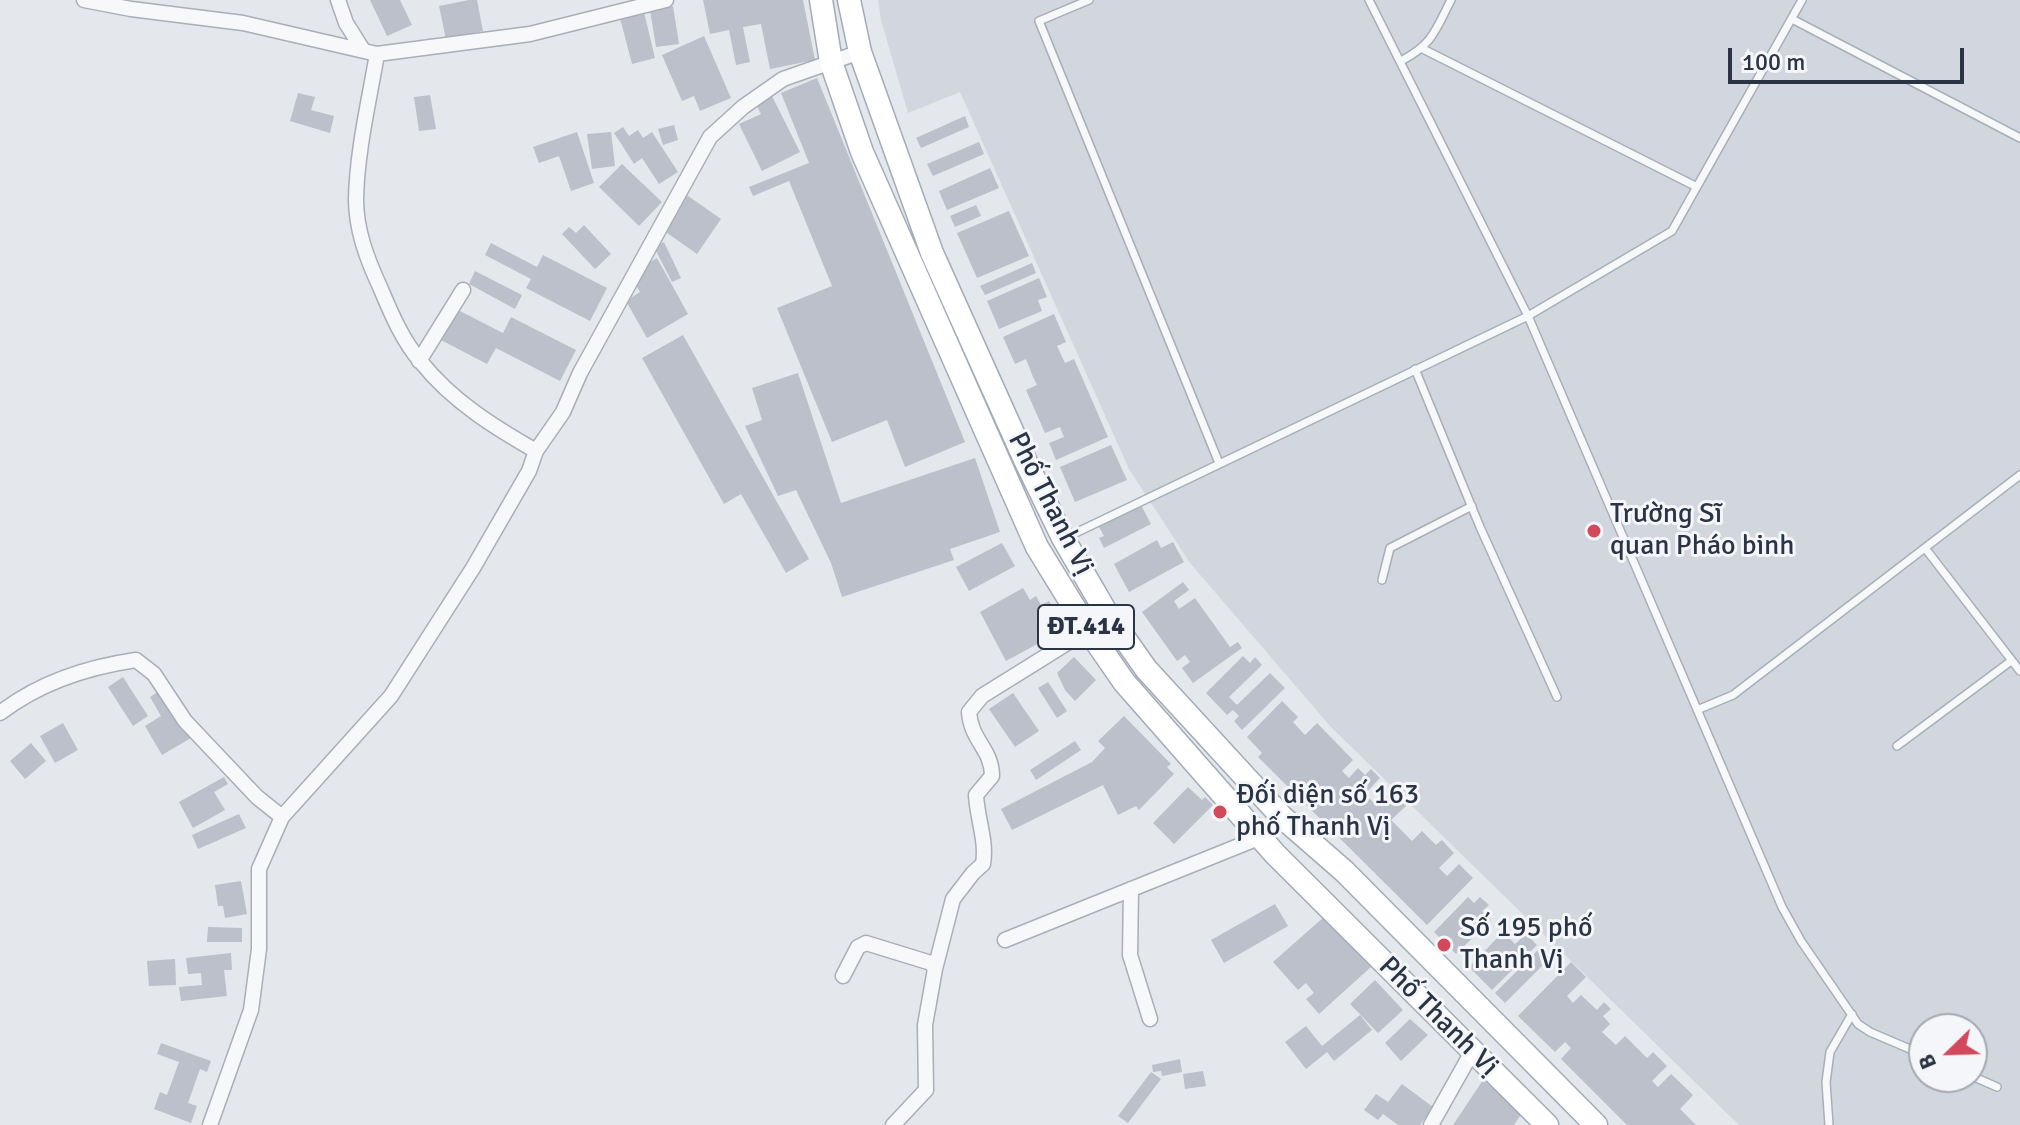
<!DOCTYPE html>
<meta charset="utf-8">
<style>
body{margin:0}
#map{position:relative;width:2020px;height:1125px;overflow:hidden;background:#e4e7ec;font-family:Signika,sans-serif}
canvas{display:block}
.north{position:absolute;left:1908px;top:1013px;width:80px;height:80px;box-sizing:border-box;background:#f4f6f9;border:2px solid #a4a8b1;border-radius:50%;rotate:247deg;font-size:22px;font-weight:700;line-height:32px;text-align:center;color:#2b3445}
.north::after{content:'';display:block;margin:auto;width:28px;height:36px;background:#d1495b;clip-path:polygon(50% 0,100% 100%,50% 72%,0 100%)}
.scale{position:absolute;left:1728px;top:48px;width:236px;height:36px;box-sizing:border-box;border:4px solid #2b3445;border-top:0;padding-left:10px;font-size:24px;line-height:28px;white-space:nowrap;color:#2b3445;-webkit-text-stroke:6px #f4f6f9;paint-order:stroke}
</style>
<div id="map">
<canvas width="2020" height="1125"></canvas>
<div class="north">B</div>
<div class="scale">100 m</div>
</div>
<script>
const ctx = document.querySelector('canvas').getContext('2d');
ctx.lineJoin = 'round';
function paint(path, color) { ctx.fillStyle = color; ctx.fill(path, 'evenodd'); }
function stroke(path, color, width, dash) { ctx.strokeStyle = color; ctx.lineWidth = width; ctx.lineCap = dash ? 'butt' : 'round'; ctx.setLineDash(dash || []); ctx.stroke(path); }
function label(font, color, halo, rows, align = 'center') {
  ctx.font = font + ' Signika,sans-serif'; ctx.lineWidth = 6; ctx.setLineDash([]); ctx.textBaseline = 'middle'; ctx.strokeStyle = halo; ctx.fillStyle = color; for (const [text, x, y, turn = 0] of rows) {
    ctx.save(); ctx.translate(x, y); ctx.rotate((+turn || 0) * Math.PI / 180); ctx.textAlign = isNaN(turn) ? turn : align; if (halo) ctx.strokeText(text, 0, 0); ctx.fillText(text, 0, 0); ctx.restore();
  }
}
const built = new Path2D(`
 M878,0H2020V1125H1739L1330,726L1190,563L1129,469L960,92L908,113L881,20ZM1924,1029H1972V1077H1924Z`);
const building = new Path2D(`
 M370,0H400L412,25L387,36Z
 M469,0H477L483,31L446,39L439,6Z
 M703,0H803L815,60L770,69L761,24L743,27L750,62L736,65L729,30L710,34Z
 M673,6L679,44L656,47L650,10Z
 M644,12L655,58L632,64L620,18Z
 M704,36L731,98L700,111L694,96L682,101L662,55Z
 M817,78L965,442L905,467L887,420L832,442L777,308L832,286L789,181L753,196L749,187L809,163L781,93Z
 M298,93L315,97L311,110L334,116L330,133L290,121Z
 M430,95L436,129L419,131L414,97Z
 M772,96L800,152L762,171L739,124L761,114L756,104Z
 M965,116L969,127L921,148L916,138Z
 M674,125L678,140L663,145L658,129Z
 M623,127L629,136L638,130L643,138L652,132L678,172L659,184L642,158L634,164L620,142L614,133Z
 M577,132L594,183L571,191L559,156L539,163L533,147Z
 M611,132L615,166L592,169L587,134Z
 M979,142L984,154L933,176L927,164Z
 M622,164L662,202L639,226L599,187Z
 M990,168L999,188L947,210L939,191Z
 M684,193L721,219L697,254L660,228Z
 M976,205L981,216L955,227L950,216Z
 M1009,211L1029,256L977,278L957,233Z
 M584,225L611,254L595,269L562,234L569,227L576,233Z
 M664,242L681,278L672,282L654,247Z
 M491,243L537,267L543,255L607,288L590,321L526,288L531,279L485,255Z
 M657,258L688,314L647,338L626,301L640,292L633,280L643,274L640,268Z
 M1032,263L1036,273L985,295L980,286Z
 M475,271L522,295L515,309L469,284Z
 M1039,278L1047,297L1038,300L1042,311L999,329L987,301Z
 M456,309L503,333L511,317L576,350L560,381L496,348L487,364L441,340Z
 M1054,314L1066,342L1057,346L1065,363L1074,359L1108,437L1056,460L1049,443L1064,437L1060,427L1045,433L1026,390L1037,385L1033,377L1026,359L1015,364L1003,337Z
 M683,335L809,559L786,573L741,494L724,504L642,358Z
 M798,373L841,503L975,458L1000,532L950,549L954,560L842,597L831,563L796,490L778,496L745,426L762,420L752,388Z
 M1111,445L1127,480L1075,502L1060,467Z
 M1141,505L1151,524L1104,548L1099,538L1104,536L1099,527Z
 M1157,540L1161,548L1173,542L1184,562L1129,592L1114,564Z
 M1002,543L1015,566L969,591L956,567Z
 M1183,582L1189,590L1174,601L1179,609L1195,598L1230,647L1238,642L1242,648L1193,683L1182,668L1190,662L1185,655L1177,661L1142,612Z
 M1023,588L1030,600L1036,596L1041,605L1049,601L1065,629L1006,661L980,612Z
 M1243,656L1250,663L1255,657L1262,665L1229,697L1237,705L1270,673L1285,688L1242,730L1234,721L1239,716L1233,710L1227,715L1206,693Z
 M1074,657L1096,680L1075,701L1065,690L1057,673Z
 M123,677L148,716L133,726L108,687Z
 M1048,682L1067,711L1057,718L1038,688Z
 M162,689L191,738L162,755L145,726L161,716L150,697Z
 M1013,693L1039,731L1015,747L989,709Z
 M1282,701L1298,717L1293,722L1305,735L1317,723L1353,760L1342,771L1349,778L1358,768L1365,775L1371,769L1380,778L1365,794L1377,806L1392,791L1406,806L1391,820L1412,841L1422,831L1436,845L1442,840L1454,853L1439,868L1447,876L1459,864L1473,878L1427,925L1258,757L1262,753L1247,737Z
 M1124,716L1171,764L1167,767L1174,774L1139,810L1136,806L1118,815L1103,785L1012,830L1001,809L1092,762L1105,748L1098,741Z
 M63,723L78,750L55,763L40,736Z
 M1075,741L1081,750L1036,780L1030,770Z
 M31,743L46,761L25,779L10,761Z
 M224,777L228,784L214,792L225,810L193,828L179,802Z
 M1188,787L1202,800L1205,797L1213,805L1174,844L1153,823Z
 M239,814L246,828L198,849L192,835Z
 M241,881L247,914L225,918L223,906H218L215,885Z
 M1468,897L1474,903L1480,897L1489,905L1482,911L1491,920L1456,954L1434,932Z
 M1275,904L1288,926L1224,963L1211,940Z
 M1325,916L1371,967L1319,1014L1306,999L1314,993L1306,983L1298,990L1273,962Z
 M208,927L242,928V942H207Z
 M1503,932L1515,944L1526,934L1537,945L1492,990L1469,967Z
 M1538,950L1548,960L1505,1003L1495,993Z
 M231,953L232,970H224L227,996L181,1001L179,987L202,985L201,973L188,974L186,958Z
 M175,959L176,985L149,986L147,961Z
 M1571,962L1586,977L1567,996L1573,1003L1581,995L1597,1010L1604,1002L1611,1009L1603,1016L1610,1024L1602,1032L1616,1045L1625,1036L1647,1058L1653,1052L1667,1066L1652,1081L1658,1087L1671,1074L1693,1095L1680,1109L1696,1125H1627L1561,1059L1571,1048L1565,1042L1555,1052L1518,1016Z
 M1375,980L1403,1010L1378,1033L1350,1004Z
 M1360,1015L1372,1030L1334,1061L1327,1052L1306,1069L1285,1042L1306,1026L1322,1046Z
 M1410,1019L1428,1035L1401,1061L1385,1043Z
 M161,1043L211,1061L207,1072L200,1069L188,1103L197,1106L191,1123L154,1109L160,1092L167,1095L179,1062L157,1054Z
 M1180,1059L1182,1072L1162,1076L1161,1071L1153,1072L1152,1065Z
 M1203,1071L1206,1086L1185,1089L1183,1074Z
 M1151,1072L1161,1079L1128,1123L1118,1116Z
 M1483,1080L1524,1110L1514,1125H1453Z
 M1402,1084L1433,1107L1420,1125H1398L1383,1114L1378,1120L1364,1110L1376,1094L1388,1102Z`);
const service = new Path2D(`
 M1089,0L1039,21L1219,463
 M1369,0L1528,316L1782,907L1801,941L1858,1024L1870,1032L1924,1055
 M1792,19L2020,138
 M1423,49L1695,186
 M1401,61C1433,44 1435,31 1451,0
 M1415,369L1480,527L1557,697
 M1065,538L1528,316L1672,231L1802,0
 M1925,548L2020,671
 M1382,580L1390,548L1472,506
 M1697,710L1733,695L2020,475
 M1897,746L2011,661
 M1972,1076L1997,1087
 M1829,1125L1826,1082L1830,1052L1852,1014`);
const minor = new Path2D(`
 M84,0L131,9L243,23L377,54L530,34L666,0
 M338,0L346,23L363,50
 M377,54C369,101 357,151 356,199C356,230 367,259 380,287C391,313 402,340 421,362C452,401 494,427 536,451
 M419,361L463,290
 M0,713C39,683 88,667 136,660L154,674L185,721L257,797L282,817
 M1131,889L1130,955L1150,1019
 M1005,940L1261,837
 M935,969L953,899L973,873L983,864C987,841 977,818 976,795L992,776C992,749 971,741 969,712L982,696L1088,630
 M843,976L858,947L866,943L931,963L935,969L925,1025L926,1090L893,1125
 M210,1125L251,1010L259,949V869L282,817L391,696L473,568L529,471L536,451L563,412L580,373L710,137L743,107L783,79L860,52
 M1431,1125L1472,1052`);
const primary = new Path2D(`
 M821,0L831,62L862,152L1037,547L1088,630L1124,682L1275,854L1547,1125
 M849,0L860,52L932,253L1026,462L1063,538L1106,612L1146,669L1282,817L1344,871L1596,1125`);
const markers = [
 [1594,531,8,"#d1495b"],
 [1220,812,8,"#d1495b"],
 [1444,945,8,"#d1495b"]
];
const shields = [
 [1086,627,96]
];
const shieldNames = [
 ["ĐT.414",1086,627]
];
const streetNames = [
 ["Phố Thanh Vị",1050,504,63],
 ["Phố Thanh Vị",1438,1017,45]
];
const poiNames = [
 ["Trường Sĩ",1610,515],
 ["quan Pháo binh",1610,547],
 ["Đối diện số 163",1236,796],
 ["phố Thanh Vị",1236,828],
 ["Số 195 phố",1460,929],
 ["Thanh Vị",1460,961]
];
paint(built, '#d2d6de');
paint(building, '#bbc0ca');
stroke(service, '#a9aeb7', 10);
stroke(minor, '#a9aeb7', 17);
stroke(primary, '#a3abb8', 25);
stroke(service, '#f7f8fa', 7);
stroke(minor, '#f7f8fa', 14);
stroke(primary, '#fff', 22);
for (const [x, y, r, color] of markers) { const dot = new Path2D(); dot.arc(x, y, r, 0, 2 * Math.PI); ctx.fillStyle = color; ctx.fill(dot); stroke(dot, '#f4f6f9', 3); }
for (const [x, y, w] of shields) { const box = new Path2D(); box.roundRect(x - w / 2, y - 22, w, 44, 6); ctx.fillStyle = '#f4f6f9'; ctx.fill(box); stroke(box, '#2b3445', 2); }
label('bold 26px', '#2b3445', null, shieldNames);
label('28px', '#2b3445', '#f4f6f9', streetNames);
label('28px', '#2b3445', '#f4f6f9', poiNames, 'left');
</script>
